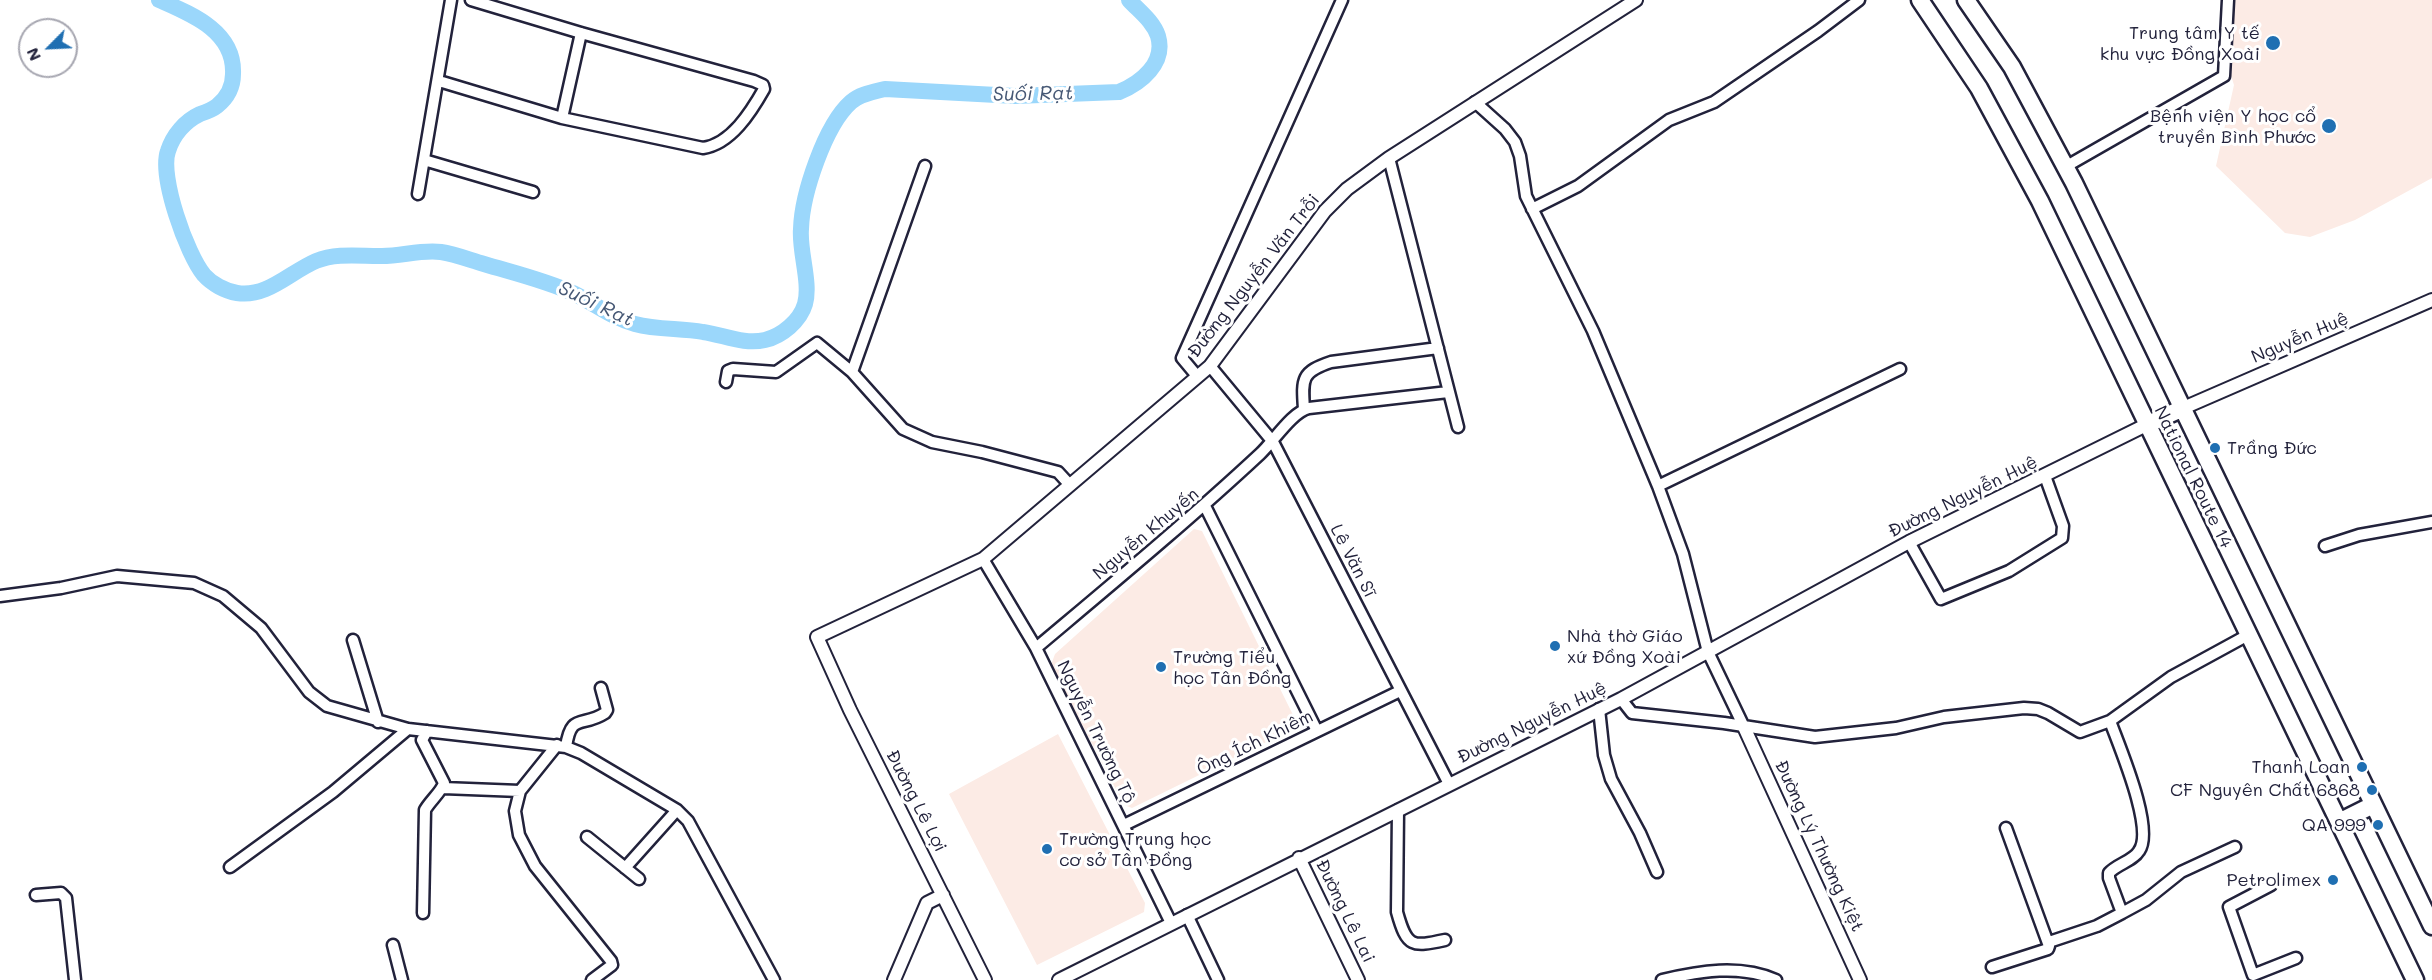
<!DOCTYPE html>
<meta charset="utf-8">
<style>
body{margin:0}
#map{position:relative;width:2432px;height:980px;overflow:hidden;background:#fff;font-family:Mali,sans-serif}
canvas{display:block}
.north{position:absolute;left:18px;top:18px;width:60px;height:60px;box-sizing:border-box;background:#fff;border:2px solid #a7a7b1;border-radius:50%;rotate:246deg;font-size:16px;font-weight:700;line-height:24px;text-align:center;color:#22223b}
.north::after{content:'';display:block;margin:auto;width:21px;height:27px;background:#1f6fb2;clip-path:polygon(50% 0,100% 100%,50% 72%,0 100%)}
</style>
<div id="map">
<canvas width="2432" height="980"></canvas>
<div class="north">N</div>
</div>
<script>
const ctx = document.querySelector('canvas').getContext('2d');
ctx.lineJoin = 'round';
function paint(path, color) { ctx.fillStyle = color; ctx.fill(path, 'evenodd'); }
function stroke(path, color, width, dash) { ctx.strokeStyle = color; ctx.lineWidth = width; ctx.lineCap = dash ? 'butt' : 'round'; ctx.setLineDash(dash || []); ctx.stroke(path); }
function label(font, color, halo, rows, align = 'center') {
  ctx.font = font + ' Mali,sans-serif'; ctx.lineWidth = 6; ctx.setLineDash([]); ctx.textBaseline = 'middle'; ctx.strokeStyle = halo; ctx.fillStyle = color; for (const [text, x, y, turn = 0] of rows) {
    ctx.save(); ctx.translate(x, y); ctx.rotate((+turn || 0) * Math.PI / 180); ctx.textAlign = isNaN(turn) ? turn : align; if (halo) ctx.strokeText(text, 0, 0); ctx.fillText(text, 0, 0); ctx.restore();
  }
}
const built = new Path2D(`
 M2234,0H2432V178L2355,220L2310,237L2285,233L2216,166L2234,85L2228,66Z
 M1194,529L1202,531L1295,719L1293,729L1132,808L1124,805L1051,665L1055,654Z
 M1058,734L1145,903L1144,912L1037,965L949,794Z`);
const river = new Path2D(`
 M159,0C191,14 235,31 233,74C233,87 227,98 217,106C212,110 206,112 200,114C185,121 173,135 168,151C159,176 187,255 204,275C212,284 225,291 237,293C267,298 290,272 316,261C336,253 358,256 379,256C399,257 421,249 441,252C455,254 470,260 484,264C514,273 544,280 573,293C594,303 612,318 635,324C657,330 681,328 703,332C724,335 744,345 765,340C782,336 800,321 805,304C811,283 799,251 801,229C802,194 825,125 851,102C860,94 873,92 885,89L1015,96L1119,92C1141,83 1166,63 1158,36C1153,21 1139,11 1129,0`);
const minor = new Path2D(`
 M439,81L562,118L703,148C731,144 751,112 764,89L763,85L754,81L581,33L471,0
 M1475,102L1505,129L1515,142L1520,156L1526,196L1593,331L1658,486L1683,554L1708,652L1744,727
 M562,118L581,33
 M1389,158L1458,427
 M424,160L533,192
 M2065,167L2224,76L2228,0
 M418,194L451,0
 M1532,209L1578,186L1669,120L1714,102L1818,31L1859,0
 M1210,366L1273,442L1449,784
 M852,372L925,166
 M1197,376L1182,358L1342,0
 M726,382L728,371L733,369L776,372L817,343L852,372L903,429L932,442L982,452L1058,472L1069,484
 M1304,409C1302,379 1301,372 1331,362L1438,348
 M1658,486L1900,369
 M1205,506L1317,731
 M1909,542L1941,599L2009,571L2062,538L2063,526L2045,476
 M2325,546L2359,535L2432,522
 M983,559L1036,648L1171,923
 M0,596L61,588L117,576L194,583L223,596L261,628L309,692L327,706L408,729L566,747L581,753L677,810L688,821L774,980
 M353,640L378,722
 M1036,648C1112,584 1188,521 1260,454C1274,441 1292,412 1309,408L1448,392
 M1621,699L1632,713L1724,723L1815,737L1896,728L1944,717L2024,708L2038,709L2048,713L2080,732L2110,721C2119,746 2155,829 2139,851C2133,861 2117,864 2109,873V878L2122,913L2097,926L2049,942
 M1599,709L1604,755L1611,779L1640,833L1657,872
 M2110,721L2171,677L2248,635
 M557,745L520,791L515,811L519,835L535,866L611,961L612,965L592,980
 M566,747C571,712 582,728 605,713L607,710L601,688
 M443,788L520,791
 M1398,810L1397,912C1407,948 1412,947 1445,940
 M1124,825L1400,691
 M587,837L639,879
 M230,867L333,792L408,729
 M625,868L677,810
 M2271,885L2229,907L2253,975L2296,958
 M36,895L61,893L66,898L75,980
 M423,913L425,810C430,801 442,791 444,783L422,740L427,731
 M2122,913L2146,900L2181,872L2235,847
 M1187,915L1218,980
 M393,945L402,980
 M1992,967L2048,949L2049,946L2006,828
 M1662,980C1699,971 1740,964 1776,980`);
const tertiary = new Path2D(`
 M2181,409L2432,300
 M1744,727L1860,980
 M1299,858L1358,980
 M894,980L927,903L943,895
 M985,980L850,710L817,637L983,559L1210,366L1325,211L1347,189L1389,158L1636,0
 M1059,980L1621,699L1909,542L2146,425`);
const trunk = new Path2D(`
 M1920,0L1979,88L2040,201L2415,980
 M1966,0L2012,67L2074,183L2432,926
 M2146,425L2181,409
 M2339,822L2373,805`);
const markers = [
 [2273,43,8,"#1f6fb2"],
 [2329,126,8,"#1f6fb2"],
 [2215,448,6,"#1f6fb2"],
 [1555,646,6,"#1f6fb2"],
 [1161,667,6,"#1f6fb2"],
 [2362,767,6,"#1f6fb2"],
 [2372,790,6,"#1f6fb2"],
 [2378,825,6,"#1f6fb2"],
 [1047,849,6,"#1f6fb2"],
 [2333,880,6,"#1f6fb2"]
];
const poiNames = [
 ["Trung tâm Y tế",2260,33],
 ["khu vực Đồng Xoài",2260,54],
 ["Bệnh viện Y học cổ",2316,116],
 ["truyền Bình Phước",2316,137],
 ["Trầng Đức",2227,448,"left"],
 ["Nhà thờ Giáo",1567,636,"left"],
 ["xứ Đồng Xoài",1567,657,"left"],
 ["Trường Tiểu",1173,657,"left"],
 ["học Tân Đồng",1173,678,"left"],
 ["Thanh Loan",2350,767],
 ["CF Nguyên Chất 6868",2360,790],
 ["QA 999",2366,825],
 ["Trường Trung học",1059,839,"left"],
 ["cơ sở Tân Đồng",1059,860,"left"],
 ["Petrolimex",2321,880]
];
const streetNames = [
 ["Đường Nguyễn Văn Trỗi",1254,276,-52],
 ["Nguyễn Huệ",2300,338,-23],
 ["National Route 14",2193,477,64],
 ["Đường Nguyễn Huệ",1963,497,-26],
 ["Nguyễn Khuyến",1146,534,-40],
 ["Lê Văn Sĩ",1353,561,63],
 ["Đường Nguyễn Huệ",1532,723,-26],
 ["Nguyễn Trường Tộ",1096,732,64],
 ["Ông Ích Khiêm",1255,743,-26],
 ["Đường Lê Lợi",916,801,63],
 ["Đường Lý Thường Kiệt",1819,846,65],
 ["Đường Lê Lai",1345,911,64]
];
const waterNames = [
 ["Suối Rạt",1033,94,-1],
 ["Suối Rạt",596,304,25]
];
paint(built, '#fcebe5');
stroke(river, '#9bd7fb', 16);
stroke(minor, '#22223b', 15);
stroke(tertiary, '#22223b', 16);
stroke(trunk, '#22223b', 21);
stroke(minor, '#fff', 10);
stroke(tertiary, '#fff', 12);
stroke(trunk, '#fff', 16);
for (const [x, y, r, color] of markers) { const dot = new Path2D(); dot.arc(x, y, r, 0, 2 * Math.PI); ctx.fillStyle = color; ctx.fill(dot); stroke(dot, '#fff', 2); }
label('18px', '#22223b', '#fff', poiNames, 'right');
label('18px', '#22223b', '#fff', streetNames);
label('italic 20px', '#465875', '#fff', waterNames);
</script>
